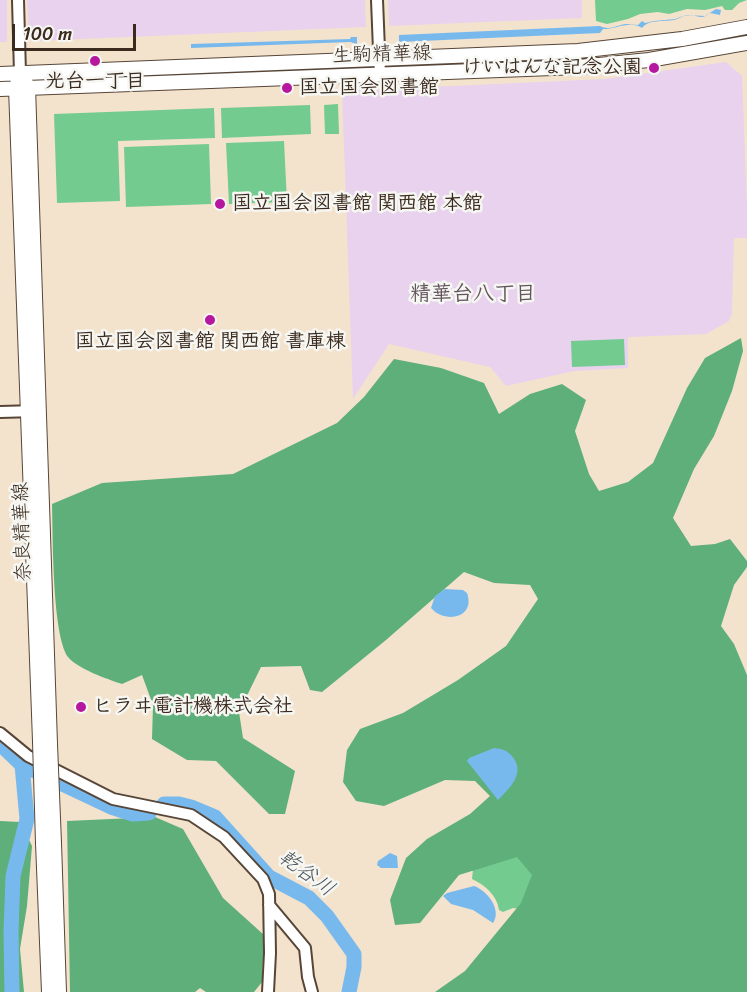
<!DOCTYPE html>
<meta charset="utf-8">
<style>
body{margin:0}
#map{position:relative;width:747px;height:992px;overflow:hidden;background:#f3e3cd;font-family:Sriracha,sans-serif}
canvas{display:block}
.scale{position:absolute;left:12px;top:24px;width:124px;height:27px;box-sizing:border-box;border:3px solid #3b2a1e;border-top:0;padding-left:8px;font-size:18px;line-height:21px;white-space:nowrap;color:#3b2a1e;-webkit-text-stroke:4px #f6f6f2;paint-order:stroke}
</style>
<div id="map">
<canvas width="747" height="992"></canvas>
<div class="scale">100 m</div>
</div>
<script>
const ctx = document.querySelector('canvas').getContext('2d');
ctx.lineJoin = 'round';
function paint(path, color) { ctx.fillStyle = color; ctx.fill(path, 'evenodd'); }
function stroke(path, color, width, dash) { ctx.strokeStyle = color; ctx.lineWidth = width; ctx.lineCap = dash ? 'butt' : 'round'; ctx.setLineDash(dash || []); ctx.stroke(path); }
function label(font, color, halo, rows, align = 'center') {
  ctx.font = font + ' Sriracha,"Klee One",sans-serif'; ctx.lineWidth = 5; ctx.setLineDash([]); ctx.textBaseline = 'middle'; ctx.strokeStyle = halo; ctx.fillStyle = color; for (const [text, x, y, turn = 0] of rows) {
    ctx.save(); ctx.translate(x, y); ctx.rotate((+turn || 0) * Math.PI / 180); ctx.textAlign = isNaN(turn) ? turn : align; if (halo) ctx.strokeText(text, 0, 0); ctx.fillText(text, 0, 0); ctx.restore();
  }
}
const built = new Path2D(`
 M0,0H7V42H0Z
 M27,0H365L366,27L34,41L29,35Z
 M388,0H582V18L389,26Z
 M726,62L742,76L747,207V238H734L732,313L729,321L706,334L628,337V368L574,371L506,386L490,367L389,344L353,399L342,91L605,79Z`);
const green = new Path2D(`
 M595,0H747L739,3L732,10H725L722,6L705,10L687,9L669,14L658,12L640,14L628,19L607,24L596,21Z
 M338,104L339,134H325L324,105Z
 M310,105L311,134L222,138L221,108Z
 M214,108L215,138L118,141L120,201L57,203L54,114Z
 M284,141L287,202L229,204L226,143Z
 M209,144L211,204L126,207L124,147Z
 M624,339L625,365L572,367L571,341Z
 M508,853L540,862L520,909L513,908L503,912L499,910C497,895 485,885 472,879L473,869Z`);
const forest = new Path2D(`
 M741,338L743,351L732,391L714,436L694,469L673,518L691,546L715,544L730,539L747,561V567L734,585L721,626L734,644L747,675V992H435L465,971L521,903L532,875L517,857L459,875L420,923L395,925L390,900L406,858L427,839L470,814L490,796L475,781L445,780L384,806L356,801L343,782L347,750L360,729L403,713L458,680L506,646L538,599L530,585L494,583L464,572L386,640L322,692L310,690L301,666L261,667L239,712L243,738L295,771L285,814H269L216,761L187,760L152,739L153,705L142,675L122,684C107,679 78,669 68,657C52,634 53,535 52,504L102,483L233,474L337,423L364,397L394,359L441,368L484,383L499,414L530,394L562,384L586,400L575,431L589,474L599,491L628,482L653,463L687,388L705,358Z
 M155,817L183,829L223,898L264,935L262,982L254,992H206L200,988L195,992H70L67,821Z
 M0,821L20,822L32,846L27,906L20,949L24,992H0Z`);
const water = new Path2D(`
 M716,9L721,10L720,15L710,13C701,21 697,14 687,15C683,16 678,19 674,20C663,22 649,19 642,28C631,20 616,29 603,29L600,33L399,42V35L600,26C608,30 613,27 621,25C627,23 632,25 638,25L642,21L645,23L654,21L675,19L686,15L705,16Z
 M351,37H357V44L350,42L191,48V44L350,39Z
 M445,589L463,590L467,593C476,618 445,624 431,608L435,596Z
 M494,748C502,749 506,750 511,755C527,772 510,788 498,800L467,761L469,758Z
 M390,853L397,856L398,868H381L377,865L378,861Z
 M474,886C488,891 502,910 493,923L473,910L451,904L443,896L447,893Z`);
const river = new Path2D(`
 M0,744L22,765L111,807L133,814L149,813
 M164,804H179L191,807L215,817L269,877L309,898L327,916L354,954V967L349,992
 M12,992L11,932L13,876L27,819L22,765`);
const minor = new Path2D(`
 M18,0L20,73
 M377,0L380,75
 M0,412L36,411
 M0,733L28,756L113,799L191,815L224,837L263,879L269,894L270,953L268,992
 M269,905L305,948L308,977L312,992`);
const major = new Path2D(`
 M0,74L578,51L682,39L747,27
 M24,80L28,87L50,744
 M18,81L16,88L40,741
 M0,89L579,67L649,60L747,43
 M43,843L49,992
 M54,843L59,992`);
const majorBridge = new Path2D(`
 M40,741L43,843
 M50,744L54,843`);
const markers = [
 [95,61,6,"#b5179e"],
 [654,68,6,"#b5179e"],
 [287,88,6,"#b5179e"],
 [220,204,6,"#b5179e"],
 [210,320,6,"#b5179e"],
 [81,707,6,"#b5179e"]
];
const streetNames = [
 ["生駒精華線",382,55,-2],
 ["奈良精華線",23,532,-92]
];
const poiNames = [
 ["けいはんな記念公園",642,68,"right"],
 ["光台一丁目",95,82,"center"],
 ["国立国会図書館",299,88],
 ["国立国会図書館 関西館 本館",232,204],
 ["国立国会図書館 関西館 書庫棟",210,342,"center"],
 ["ヒラヰ電計機株式会社",93,707]
];
const neighbourhoodNames = [
 ["精華台八丁目",473,295]
];
const waterNames = [
 ["乾谷川",306,874,36]
];
paint(built, '#e8d2ee');
paint(green, '#73cb90');
paint(forest, '#5eaf7a');
paint(water, '#78b9ed');
stroke(river, '#78b9ed', 15);
stroke(minor, '#574638', 14);
stroke(major, '#574638', 16);
stroke(minor, '#fff', 10);
stroke(major, '#fff', 14);
stroke(majorBridge, '#574638', 16, []);
stroke(majorBridge, '#fff', 14);
for (const [x, y, r, color] of markers) { const dot = new Path2D(); dot.arc(x, y, r, 0, 2 * Math.PI); ctx.fillStyle = color; ctx.fill(dot); stroke(dot, '#f6f6f2', 2); }
label('20px', '#3b2a1e', '#f6f6f2', streetNames);
label('bold 20px', '#3b2a1e', '#f6f6f2', poiNames, 'left');
label('bold 21px', '#63555d', '#f6f6f2', neighbourhoodNames);
label('italic 21px', '#4d555c', '#f6f6f2', waterNames);
</script>
